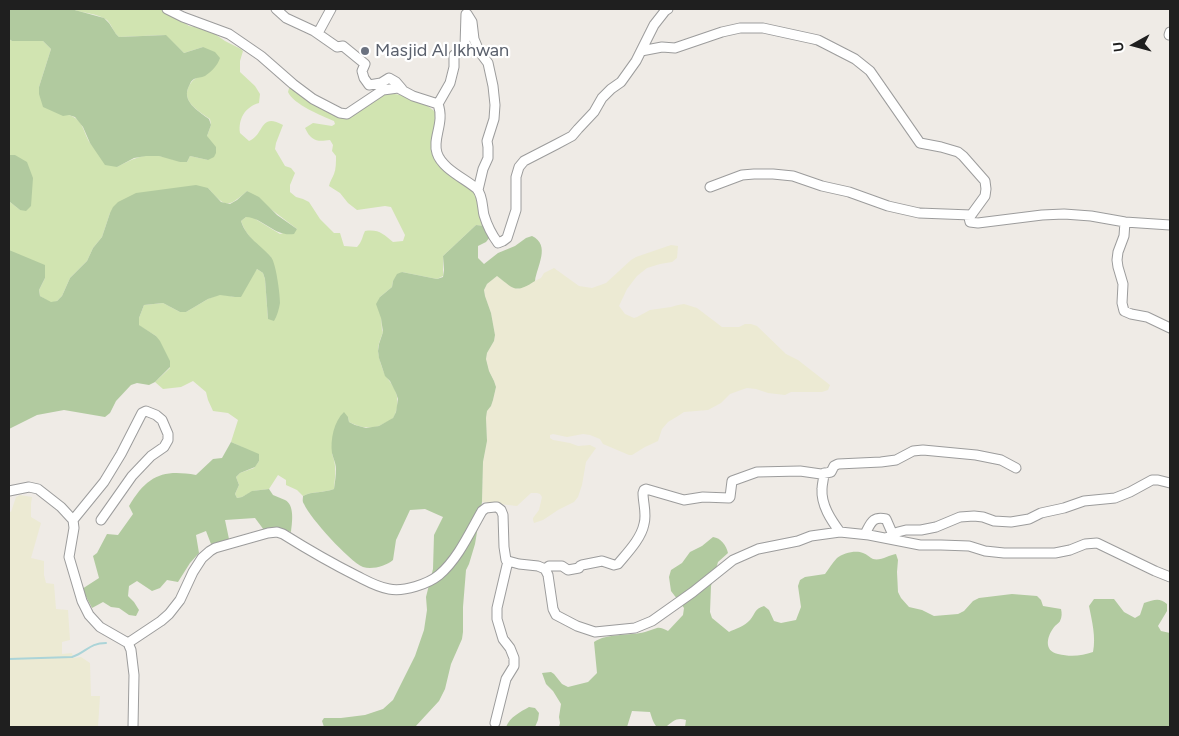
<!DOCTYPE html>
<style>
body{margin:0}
#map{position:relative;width:1179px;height:736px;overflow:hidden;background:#efebe6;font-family:Figtree,sans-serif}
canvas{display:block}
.frame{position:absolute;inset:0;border:10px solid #1f1f1f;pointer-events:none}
.north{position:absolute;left:1109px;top:20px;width:50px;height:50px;-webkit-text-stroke:4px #fff;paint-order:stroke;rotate:263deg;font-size:14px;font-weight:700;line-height:20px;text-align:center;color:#1f1f1f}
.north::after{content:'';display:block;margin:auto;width:18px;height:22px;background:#1f1f1f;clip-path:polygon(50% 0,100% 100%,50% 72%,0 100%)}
</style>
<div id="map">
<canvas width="1179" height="736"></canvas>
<div class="frame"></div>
<div class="north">U</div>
</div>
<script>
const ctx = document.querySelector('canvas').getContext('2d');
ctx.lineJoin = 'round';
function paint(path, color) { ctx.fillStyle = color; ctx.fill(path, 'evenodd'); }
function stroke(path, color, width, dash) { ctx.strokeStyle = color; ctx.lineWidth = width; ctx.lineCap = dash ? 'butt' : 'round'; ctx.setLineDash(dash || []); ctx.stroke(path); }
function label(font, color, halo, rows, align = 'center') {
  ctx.font = font + ' Figtree,sans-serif'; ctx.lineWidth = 4.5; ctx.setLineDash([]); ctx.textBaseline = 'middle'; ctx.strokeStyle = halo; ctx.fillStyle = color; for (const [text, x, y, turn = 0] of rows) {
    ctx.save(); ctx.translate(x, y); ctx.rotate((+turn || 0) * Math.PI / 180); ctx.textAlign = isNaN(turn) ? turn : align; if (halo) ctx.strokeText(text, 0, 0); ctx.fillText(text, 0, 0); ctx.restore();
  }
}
const farmland = new Path2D(`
 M671,245L678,246L677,258L672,262L660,264L647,268L637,276L627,289L619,306L625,314L634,318L637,317L650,310L671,307L678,305L684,304L697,308L722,327H739L745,324H751L757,326L786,354L798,360L830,385L828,390L822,392H791L785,395L768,393L756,389L747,388L741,390L730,394L721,403L708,410L684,412L678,416L668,422L662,429L658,441L645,447L632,455H629L603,444L600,439L590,435L583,434L567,437L553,434L550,435V438L553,440L570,443L578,446L590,445L596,448L586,462L582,485L578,497L574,502L558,510L543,520L534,523L533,520V518L539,510L542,497L540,494L537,493H531L517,506L482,502L483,462L487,441L486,418L487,411L491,406L493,400L496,387L494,381L489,371L486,359L487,353L494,341L495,335L491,313L485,296L484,290L487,284L497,276L512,287L518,289L541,278L544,273L554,268L579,286L592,288L606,283L631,260L636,257Z
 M20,495L32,497L31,504V517L41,523L31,558L44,561V575L46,583L54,584L56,609L68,610L70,640L62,642V654L72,653L73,658L81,657L90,663L91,696H100L98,727H9V511L11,512L16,497Z`);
const grass = new Path2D(`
 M71,9H164L189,26L201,28L212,32L225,41L241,49L243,51L240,61V72L255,86L260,94L259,103C245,107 238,119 240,133L249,141C265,135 259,112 283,125L276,143L275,149L285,166L291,168L295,173L290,185V192L296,197L303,199L309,202L320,219L334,233H340L344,246L357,247C362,242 362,237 365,231C379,229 383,234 393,242L403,241L405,235L391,207L385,206L357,210L348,203L340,193L329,186C330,181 332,179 334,174C336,169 336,162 336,156L332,151L333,145L330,140C317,142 311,141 305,128L313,123L332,126L335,124L334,121C322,116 293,104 288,92L290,85L344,116L384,94C397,91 426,102 435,112C436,122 432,139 435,147C439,158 449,174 459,182C464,186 470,188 475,193C481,201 482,216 485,226L476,225L443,256V276L437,279L402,272L393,281L392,287L380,297L382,330L383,332C381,338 378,344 378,350C378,356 383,372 386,376C394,388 399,392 397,408C396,411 395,416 393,418C391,421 386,422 383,424C372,430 360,428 349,422L348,417L332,454C337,466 335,476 334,489C324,493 312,491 303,496L297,490L286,485V480L278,475L269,489L253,491L242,497L237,498L235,494L239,485L236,477L240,473L254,468L259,461L242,447L231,442L238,420L228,413L213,411L208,400L206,392L193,381L181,387L163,389L155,382L170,368L156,336L138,325L139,318L144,305L163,303L180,312H186L208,299L220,294L235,297L257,269L263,273L265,279L268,319L271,257C260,247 246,237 241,221L246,217H252L280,234L297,229L247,191C227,209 225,207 208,188L110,213L102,237L93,248L87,261L70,278L62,296L57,301L51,303L40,296L39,290L45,278L9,250V203L10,202L20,210L15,155H9V39L12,41H43L51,49L39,87L69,115C84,120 83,132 90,143C95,150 110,160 117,167C130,160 144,153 159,156C169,157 177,162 187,162L190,156L208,160L207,136L211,125L210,119C198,111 181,101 189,86C192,81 193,80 198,77L203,47L184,53L165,35L119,37C113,32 112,25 107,20C97,13 82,13 71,9Z`);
const forest = new Path2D(`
 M9,9H71L104,18L109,23L116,34L119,37L166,35L184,53L203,47L215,52L220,58C218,65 211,72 205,76C201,78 198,77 194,79C191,81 191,82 189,86C181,101 198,111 209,119L211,125L207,136L216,147V153L214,157L208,160L190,156L187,162H180L159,156H146L134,158L117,167L105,165L90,143L83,127L75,117L69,115L63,116L43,107L39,94V87L51,49L43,41H12L9,39Z
 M9,155H15L27,162L33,178L31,206L26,211L20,210L10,202L9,203Z
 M196,185L208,188L221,202L230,204L237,200L247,191L259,197L277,215L297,229L294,234C274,237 264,218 246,217L241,221C246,238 261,245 271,257C276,263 280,294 280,303C279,309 277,316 274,321L268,319L265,279L263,273L257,269L241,297H235L220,295L208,299L186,312H180L163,303L144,305L139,318V325L156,336L160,341L170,361V367L155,382L149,385L137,383L131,385L116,401L110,413L105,417L64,410L37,415L9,429V250L45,265V278L39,290L40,296L51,302L57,301L62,296L70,278L87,261L93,248L102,237L110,213L113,207L118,202L136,193Z
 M476,225L485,226L490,237L486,242L478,246V258L484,264L498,253L515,246L526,238L532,236C551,245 537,266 535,281C515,294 514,289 497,276L487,284L484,290L485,296L491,313L495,335L494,341L487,353L486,359L489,371L494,381L496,387L493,400L491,406L487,411L486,418L487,441L483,462L482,502L475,544L469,564L466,570L463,607V632L462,639L451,664L445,689L439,701L415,727H324L322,721L324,718H341L365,715L383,709L393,700L415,656L424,630L427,610L426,597L433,569L434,535L443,517L425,509L410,510L396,540L393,560C386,566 372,570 363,567C349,561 310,518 304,504C302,501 303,499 303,496C312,491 324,493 334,489C335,482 336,475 336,469C336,463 333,458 332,453C330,440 334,421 344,412L348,417L349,422L355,425L366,428L379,426L393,418L396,412L398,399L396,393L390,381L385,376L379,358L378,351L379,344L383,332L381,318L376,304L380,297L392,287L393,281L397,274L402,272L437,279L443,277L444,270L443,256Z
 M231,442L259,454V461L255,467L240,473L236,477L239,485L235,494L237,498L242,497L252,491L269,489L273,495C277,497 281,498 285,500C295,505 292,523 291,532L285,530H264L255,518L225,520L229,539L211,544L206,531L196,535L199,553L190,563L178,582L167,580L160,588L152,591L137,581L129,586L128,596L134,602L139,610L136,616L129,615L119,608L111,607L103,602L92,608L82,589L99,578L93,556L97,553L107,534L118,535L133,514L129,506C147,476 162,469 196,475L213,459L222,458Z
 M713,537C721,538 726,545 728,553L718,562L711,586L710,612L712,618L729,632C735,629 745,626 750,620C756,613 754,609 764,606L769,610L774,621L781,623L796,620L801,607L798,586L800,580L805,577L825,574C829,569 832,563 837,558C843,553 856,550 863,553C867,554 870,558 873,559C881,561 889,555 896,554L898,560L897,572L898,592L901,598L909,607L922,610L934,616L958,614L964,611L973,601L979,598L1012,594L1037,596L1041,600L1043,606L1061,609C1062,613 1062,617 1060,621C1060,622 1056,625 1055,626C1047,635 1043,651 1058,654C1070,657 1082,656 1093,652C1096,637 1092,621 1089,606L1094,599H1114L1124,612L1135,618L1140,615L1144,603C1154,600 1159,597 1167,604V611L1158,626L1161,631L1170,633V727H685L686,720C677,717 673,721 666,727H657C653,723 652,718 650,712L632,711L627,727H559L560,723L559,717L561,704L553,691L546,684L542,673L551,672L554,674L562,684L568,687L588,682L597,673L594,642C607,633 629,636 645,632C649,631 653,629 657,628C660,627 664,629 668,631L683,615L684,608L671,591L669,577L671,570L682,563L690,552L702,546Z
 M529,707L535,708L539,713L538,720L535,727H506C510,717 520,712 529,707Z`);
const stream = new Path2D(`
 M9,659L72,657C87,652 89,643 106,643`);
const minor = new Path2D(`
 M167,9L183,17L229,34L261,56L293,84L313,99L340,113L347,114L383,90L398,88L413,96L438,104C445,123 432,138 437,153C442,169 466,179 477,189C483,196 482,207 484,215C487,225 492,235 498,243L503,241L507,238L516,210V177L519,167L524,161L557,144L572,136L578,129L594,112L602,98L611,89L621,82L636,61L654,25L665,11L668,9
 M276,9L286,18L314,31L337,47L343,46L365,64L362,71L364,78L369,85L381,83L389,78L396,82L402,89
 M467,14L472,22L474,39L479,51L488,63L493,86L495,105L494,119L487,141L488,147V158L483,169L478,190
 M318,33L331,9
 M1169,35L1170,32
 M641,51L662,47L675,48L722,32L740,28H763L818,40L855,59L870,71L920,143L941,147L958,152L963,156L985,181L986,189L985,196L969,218L970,222L978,223L1042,215L1064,214L1091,216L1125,222L1170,225
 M438,104L450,83L454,67V55L464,50L465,46L466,14
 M710,187L742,175L754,174H773L793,176L822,186L849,192L888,206L919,213L971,215
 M1125,222L1124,236L1118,252L1117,260L1118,267L1123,284L1122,303L1124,311L1131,314L1147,317L1170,328
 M824,473C824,478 822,484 822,489C821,505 831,520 840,532
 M9,491L29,487L38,489L61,507L73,520L74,528L69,557L82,601L89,615L100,627L128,643L131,650L134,675L133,727
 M73,520L104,482L121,454L142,413L146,411L156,415L162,420L168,434V440L164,447L151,456L132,476L101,520
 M865,534C871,523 872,516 886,519L893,535
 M887,538L898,532L906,530H921L936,527L960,517L974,516L983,517L994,521L1011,522L1029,519L1041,513L1064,508L1084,501L1115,498L1130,492L1152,480H1158L1170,483
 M545,569L549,566H562L568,570L579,568L580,566L582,565L602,561L614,565L618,564C627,553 641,539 644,524C647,514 643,503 643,493L644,490L646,489L684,500L703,497L729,498L730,497L732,481L757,472L800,471L821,474L831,472L834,466L838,464L881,462L896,460L913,451L923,450L976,455L1001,460L1016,468
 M128,643L161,621L169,614L180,600L193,572L202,558L210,551L215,548L268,533L277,532L283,534C307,549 331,563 357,576C367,581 377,587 389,589C404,592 428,584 439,575C458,559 470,532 482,511L486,508L495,507H497L501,510L503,515L504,547L506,560L508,561L519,564L538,566L545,569L548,575L553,609L556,615L577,626L595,632L635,628L652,621L693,592L733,560L758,549L798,541L811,536L840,532L869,535L920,545H941L969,546L985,551L1004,553H1055L1070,550L1085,544L1097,543L1155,571L1170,577
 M495,723L506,679L514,666V658L510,648L503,639L497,619V608L508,561`);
const markers = [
 [365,51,5,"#6b7280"]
];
const worshipNames = [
 ["Masjid Al Ikhwan",375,51]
];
paint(farmland, '#ecead3');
paint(grass, '#d1e4b1');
paint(forest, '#b1ca9f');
stroke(stream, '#abd4d8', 2);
stroke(minor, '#9c9c9c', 11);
stroke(minor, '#fff', 9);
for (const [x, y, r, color] of markers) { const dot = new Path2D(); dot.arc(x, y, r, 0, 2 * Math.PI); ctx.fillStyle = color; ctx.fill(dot); stroke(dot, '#fff', 2); }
label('18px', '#5b616d', '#fff', worshipNames, 'left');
</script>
